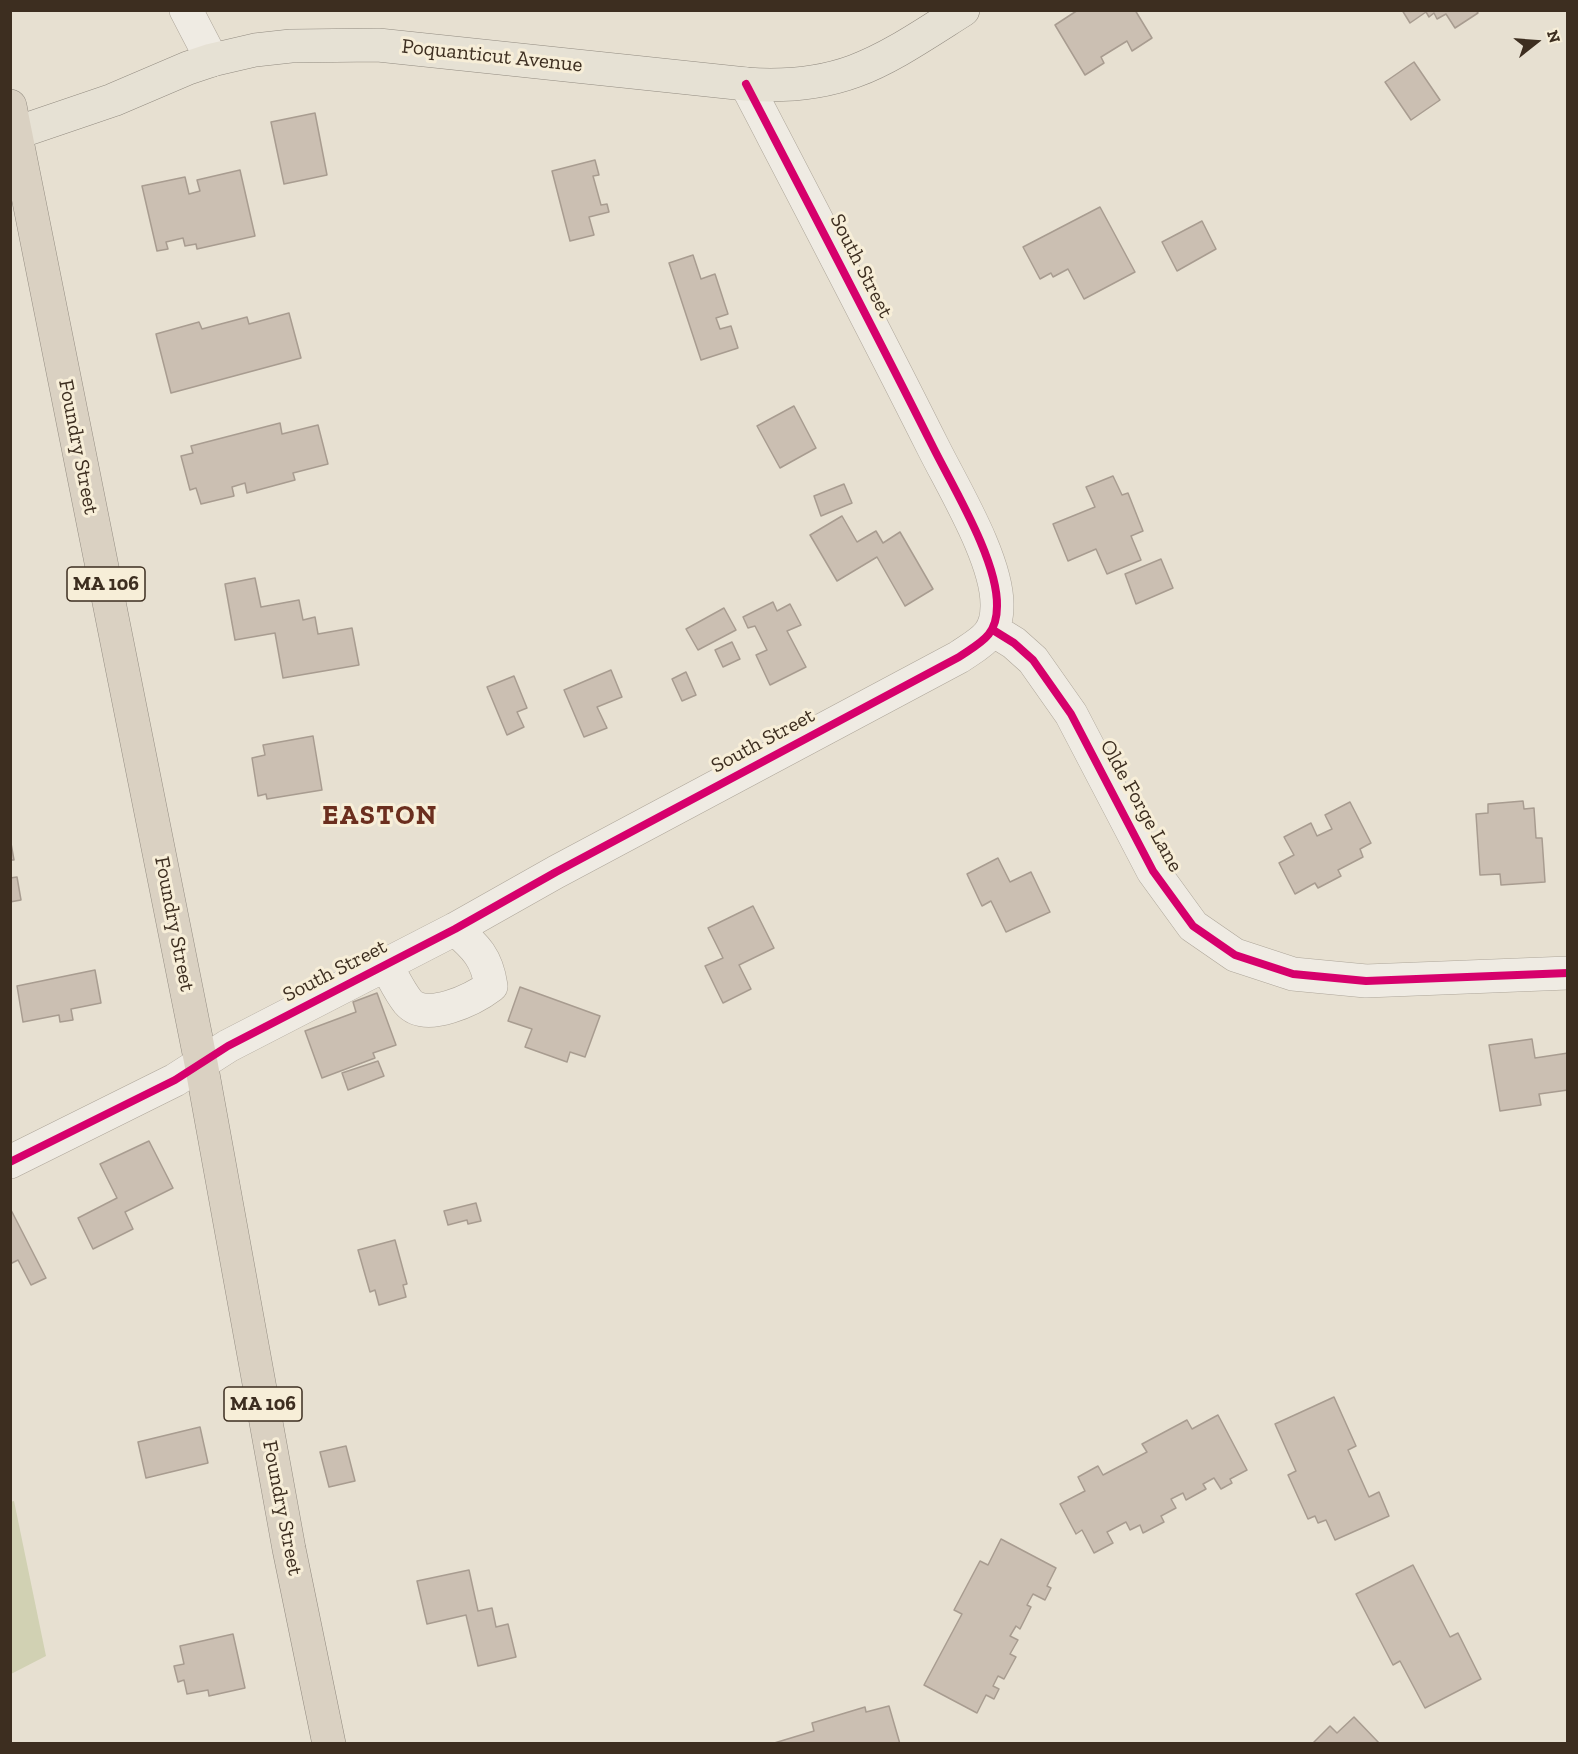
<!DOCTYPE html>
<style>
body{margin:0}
#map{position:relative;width:1578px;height:1754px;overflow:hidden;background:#e7e0d1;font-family:"Zilla Slab",serif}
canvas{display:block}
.frame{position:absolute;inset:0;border:12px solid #3d2e20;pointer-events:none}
.north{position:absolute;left:1506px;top:12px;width:60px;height:60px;-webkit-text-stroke:4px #f7eed8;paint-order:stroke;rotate:73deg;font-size:16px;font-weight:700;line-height:24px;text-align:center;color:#3d2e20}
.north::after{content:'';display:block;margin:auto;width:21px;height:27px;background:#3d2e20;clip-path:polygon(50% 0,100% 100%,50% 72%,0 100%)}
</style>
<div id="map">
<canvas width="1578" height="1754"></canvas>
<div class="frame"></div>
<div class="north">N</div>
</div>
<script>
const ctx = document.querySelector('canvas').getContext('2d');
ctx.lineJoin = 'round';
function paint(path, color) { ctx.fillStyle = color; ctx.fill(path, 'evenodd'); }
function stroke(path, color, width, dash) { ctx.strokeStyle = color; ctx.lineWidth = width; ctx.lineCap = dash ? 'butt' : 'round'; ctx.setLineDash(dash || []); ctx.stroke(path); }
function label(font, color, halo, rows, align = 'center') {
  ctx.font = font + ' "Zilla Slab",serif'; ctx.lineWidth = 6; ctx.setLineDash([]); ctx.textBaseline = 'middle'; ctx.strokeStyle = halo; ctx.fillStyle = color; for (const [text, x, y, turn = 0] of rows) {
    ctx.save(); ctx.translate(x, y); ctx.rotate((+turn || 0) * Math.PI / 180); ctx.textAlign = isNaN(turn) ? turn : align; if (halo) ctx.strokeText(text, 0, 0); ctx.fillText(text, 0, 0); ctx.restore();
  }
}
const cemetery = new Path2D(`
 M14,1501L46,1656L11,1674L10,1502Z`);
const building = new Path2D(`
 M1135,10L1152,38L1132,51L1127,41L1101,57L1104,63L1085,75L1055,25L1078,10Z
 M1402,10H1476L1478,13L1455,28L1446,14L1437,19L1434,13L1429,17L1426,12L1410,23Z
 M1414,62L1440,100L1411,120L1385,82Z
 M315,113L327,175L284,184L271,122Z
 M595,160L599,175L593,176L601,205L607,204L609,212L589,217L594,235L570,241L552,171Z
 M240,170L255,236L197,249L196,244L185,246L183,238L166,242L168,249L157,251L142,186L185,177L189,194L200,191L197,180Z
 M1100,207L1135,272L1084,299L1068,269L1053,277L1051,273L1040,279L1023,247Z
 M1202,221L1216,249L1177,271L1162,242Z
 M693,255L701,279L715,274L728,314L716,318L720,329L731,326L738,348L701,360L669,263Z
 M289,313L301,358L171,393L156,334L199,322L202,329L247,317L249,324Z
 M794,406L816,448L780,468L757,426Z
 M280,423L282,434L318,425L328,464L293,473L295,480L247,493L245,483L232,487L234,496L201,504L196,488L190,490L181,456L193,453L191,446Z
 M1113,476L1122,495L1128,493L1143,531L1131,536L1141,560L1107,574L1096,549L1068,561L1053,524L1095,507L1086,487Z
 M844,484L852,503L821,516L814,496Z
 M842,516L857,542L876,531L883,543L900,532L933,589L905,606L877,557L837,581L810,535Z
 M1161,559L1173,588L1136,604L1125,574Z
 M255,578L261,607L299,600L303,620L315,617L318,634L352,628L359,665L283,678L275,633L235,640L225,584Z
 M773,602L777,611L790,604L801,625L787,631L806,667L770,685L756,655L767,650L755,626L748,628L743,617Z
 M724,608L736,630L698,650L686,629Z
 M732,642L740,659L723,667L715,650Z
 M611,670L622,697L597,707L607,728L584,737L564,690Z
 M686,672L696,695L682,701L672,679Z
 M514,676L527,708L517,712L524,727L507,735L487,687Z
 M313,736L322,790L267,799L266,794L258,796L252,758L265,755L263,745Z
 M1523,801L1524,809L1534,808L1536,838H1542L1545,882L1501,885L1500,874L1480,875L1476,814L1488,813V804Z
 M1350,802L1371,843L1360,849L1363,857L1338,870L1341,876L1318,888L1315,883L1295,894L1279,863L1294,855L1284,837L1311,823L1317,836L1332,829L1325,815Z
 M10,838L14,860H10Z
 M998,858L1010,882L1031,872L1050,912L1006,932L991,901L982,906L967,874Z
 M17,877L21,900L10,902V878Z
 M753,906L774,948L739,965L751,989L723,1003L705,966L723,958L708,928Z
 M95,970L101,1003L71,1009L73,1020L60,1022L59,1015L23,1022L17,986Z
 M520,987L600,1016L585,1057L570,1052L567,1062L525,1047L532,1029L508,1021Z
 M377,993L396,1045L373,1053L375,1058L322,1078L305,1031L356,1012L353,1002Z
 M1532,1039L1535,1058L1568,1053V1090L1539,1094L1541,1105L1500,1111L1489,1045Z
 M378,1061L384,1076L348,1090L342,1073Z
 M149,1141L173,1188L125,1212L133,1229L93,1249L78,1218L117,1198L100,1164Z
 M476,1203L481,1221L468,1224L467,1220L448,1225L444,1211Z
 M10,1208L46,1278L31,1285L18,1260L10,1264Z
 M395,1240L407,1284L403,1285L406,1297L379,1305L375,1290L370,1292L358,1250Z
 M1334,1397L1356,1446L1348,1450L1369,1497L1379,1492L1389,1516L1335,1540L1326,1520L1318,1523L1315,1516L1308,1519L1288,1475L1296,1471L1275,1424Z
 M1218,1415L1247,1470L1230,1479L1232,1483L1221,1489L1214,1478L1203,1484L1206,1489L1186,1500L1183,1493L1171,1499L1176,1508L1161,1516L1164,1522L1143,1533L1140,1525L1130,1530L1126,1522L1107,1532L1113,1543L1094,1553L1082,1530L1076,1534L1060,1504L1085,1491L1078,1477L1098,1466L1103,1475L1147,1452L1142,1444L1187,1420L1192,1429Z
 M200,1427L208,1463L146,1478L138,1442Z
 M346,1446L355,1481L329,1487L320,1452Z
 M1001,1539L1056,1568L1047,1586L1051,1588L1045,1600L1033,1594L1027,1605L1031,1607L1020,1629L1016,1626L1010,1636L1018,1640L1010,1654L1016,1657L1004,1679L998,1676L993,1686L999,1689L994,1699L986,1695L977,1713L924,1685L962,1614L954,1610L980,1561L988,1565Z
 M1413,1565L1450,1637L1458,1633L1481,1679L1425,1708L1400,1661L1393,1665L1356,1594Z
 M469,1570L478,1611L492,1608L496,1627L508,1624L516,1657L478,1666L466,1615L427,1624L417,1581Z
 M233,1634L245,1688L209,1696L208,1690L187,1694L184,1680L178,1682L174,1666L184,1664L180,1646Z
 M889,1706L900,1744H771L814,1731L812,1723L865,1707L866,1712Z
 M1354,1717L1380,1744H1312L1330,1726L1337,1733Z`);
const minor = new Path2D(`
 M186,10L212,60
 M993,630L1014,643L1033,660L1071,714L1153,871L1193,926L1235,955L1293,974L1366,981L1568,973
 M386,965C393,977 399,991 408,1002C426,1023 474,999 491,986C487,958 476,947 455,929
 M10,1162L175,1080L228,1046L455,929L556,872L959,657C981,642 997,636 997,606C998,561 954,489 933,447C872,325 809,205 746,84`);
const major = new Path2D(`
 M16,133L113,100L188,68L212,60L255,50L291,46L378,45L746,84C844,91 884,60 963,10`);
const highway = new Path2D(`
 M10,106L201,1063L289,1549L329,1744`);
const cycleway = new Path2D(`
 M993,630L1014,643L1033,660L1071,714L1153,871L1193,926L1235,955L1293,974L1366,981L1568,973
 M10,1162L175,1080L228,1046L455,929L556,872L959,657C981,642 997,636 997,606C998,561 954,489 933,447C872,325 809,205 746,84`);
const shields = [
 [106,584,78],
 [263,1404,78]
];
const shieldNames = [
 ["MA 106",106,584],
 ["MA 106",263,1404]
];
const streetNames = [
 ["Poquanticut Avenue",492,56,6],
 ["South Street",861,266,63],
 ["Foundry Street",78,447,79],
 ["South Street",763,741,-28],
 ["Olde Forge Lane",1141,806,61],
 ["Foundry Street",174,924,79],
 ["South Street",335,971,-27],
 ["Foundry Street",282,1508,79]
];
const districtNames = [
 ["EASTON",380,816]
];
paint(cemetery, '#d1d1b3');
paint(building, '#cbbfb2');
stroke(building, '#a89c90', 1.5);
stroke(minor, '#ada599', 34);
stroke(major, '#928b80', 34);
stroke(highway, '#928b80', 34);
stroke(minor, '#efebe3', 33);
stroke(major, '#e6e1d4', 33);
stroke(highway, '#dad1c2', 33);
stroke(cycleway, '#d6006c', 8);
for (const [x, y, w] of shields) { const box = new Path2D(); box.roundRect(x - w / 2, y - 17, w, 34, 4.5); ctx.fillStyle = '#f7eed8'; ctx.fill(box); stroke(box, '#3d2e20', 1.5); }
label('bold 20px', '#3d2e20', null, shieldNames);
label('21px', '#3d2e20', '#f7eed8', streetNames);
ctx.letterSpacing = '1.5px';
label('bold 27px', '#6b2e1e', '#f7eed8', districtNames);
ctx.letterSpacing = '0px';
</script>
